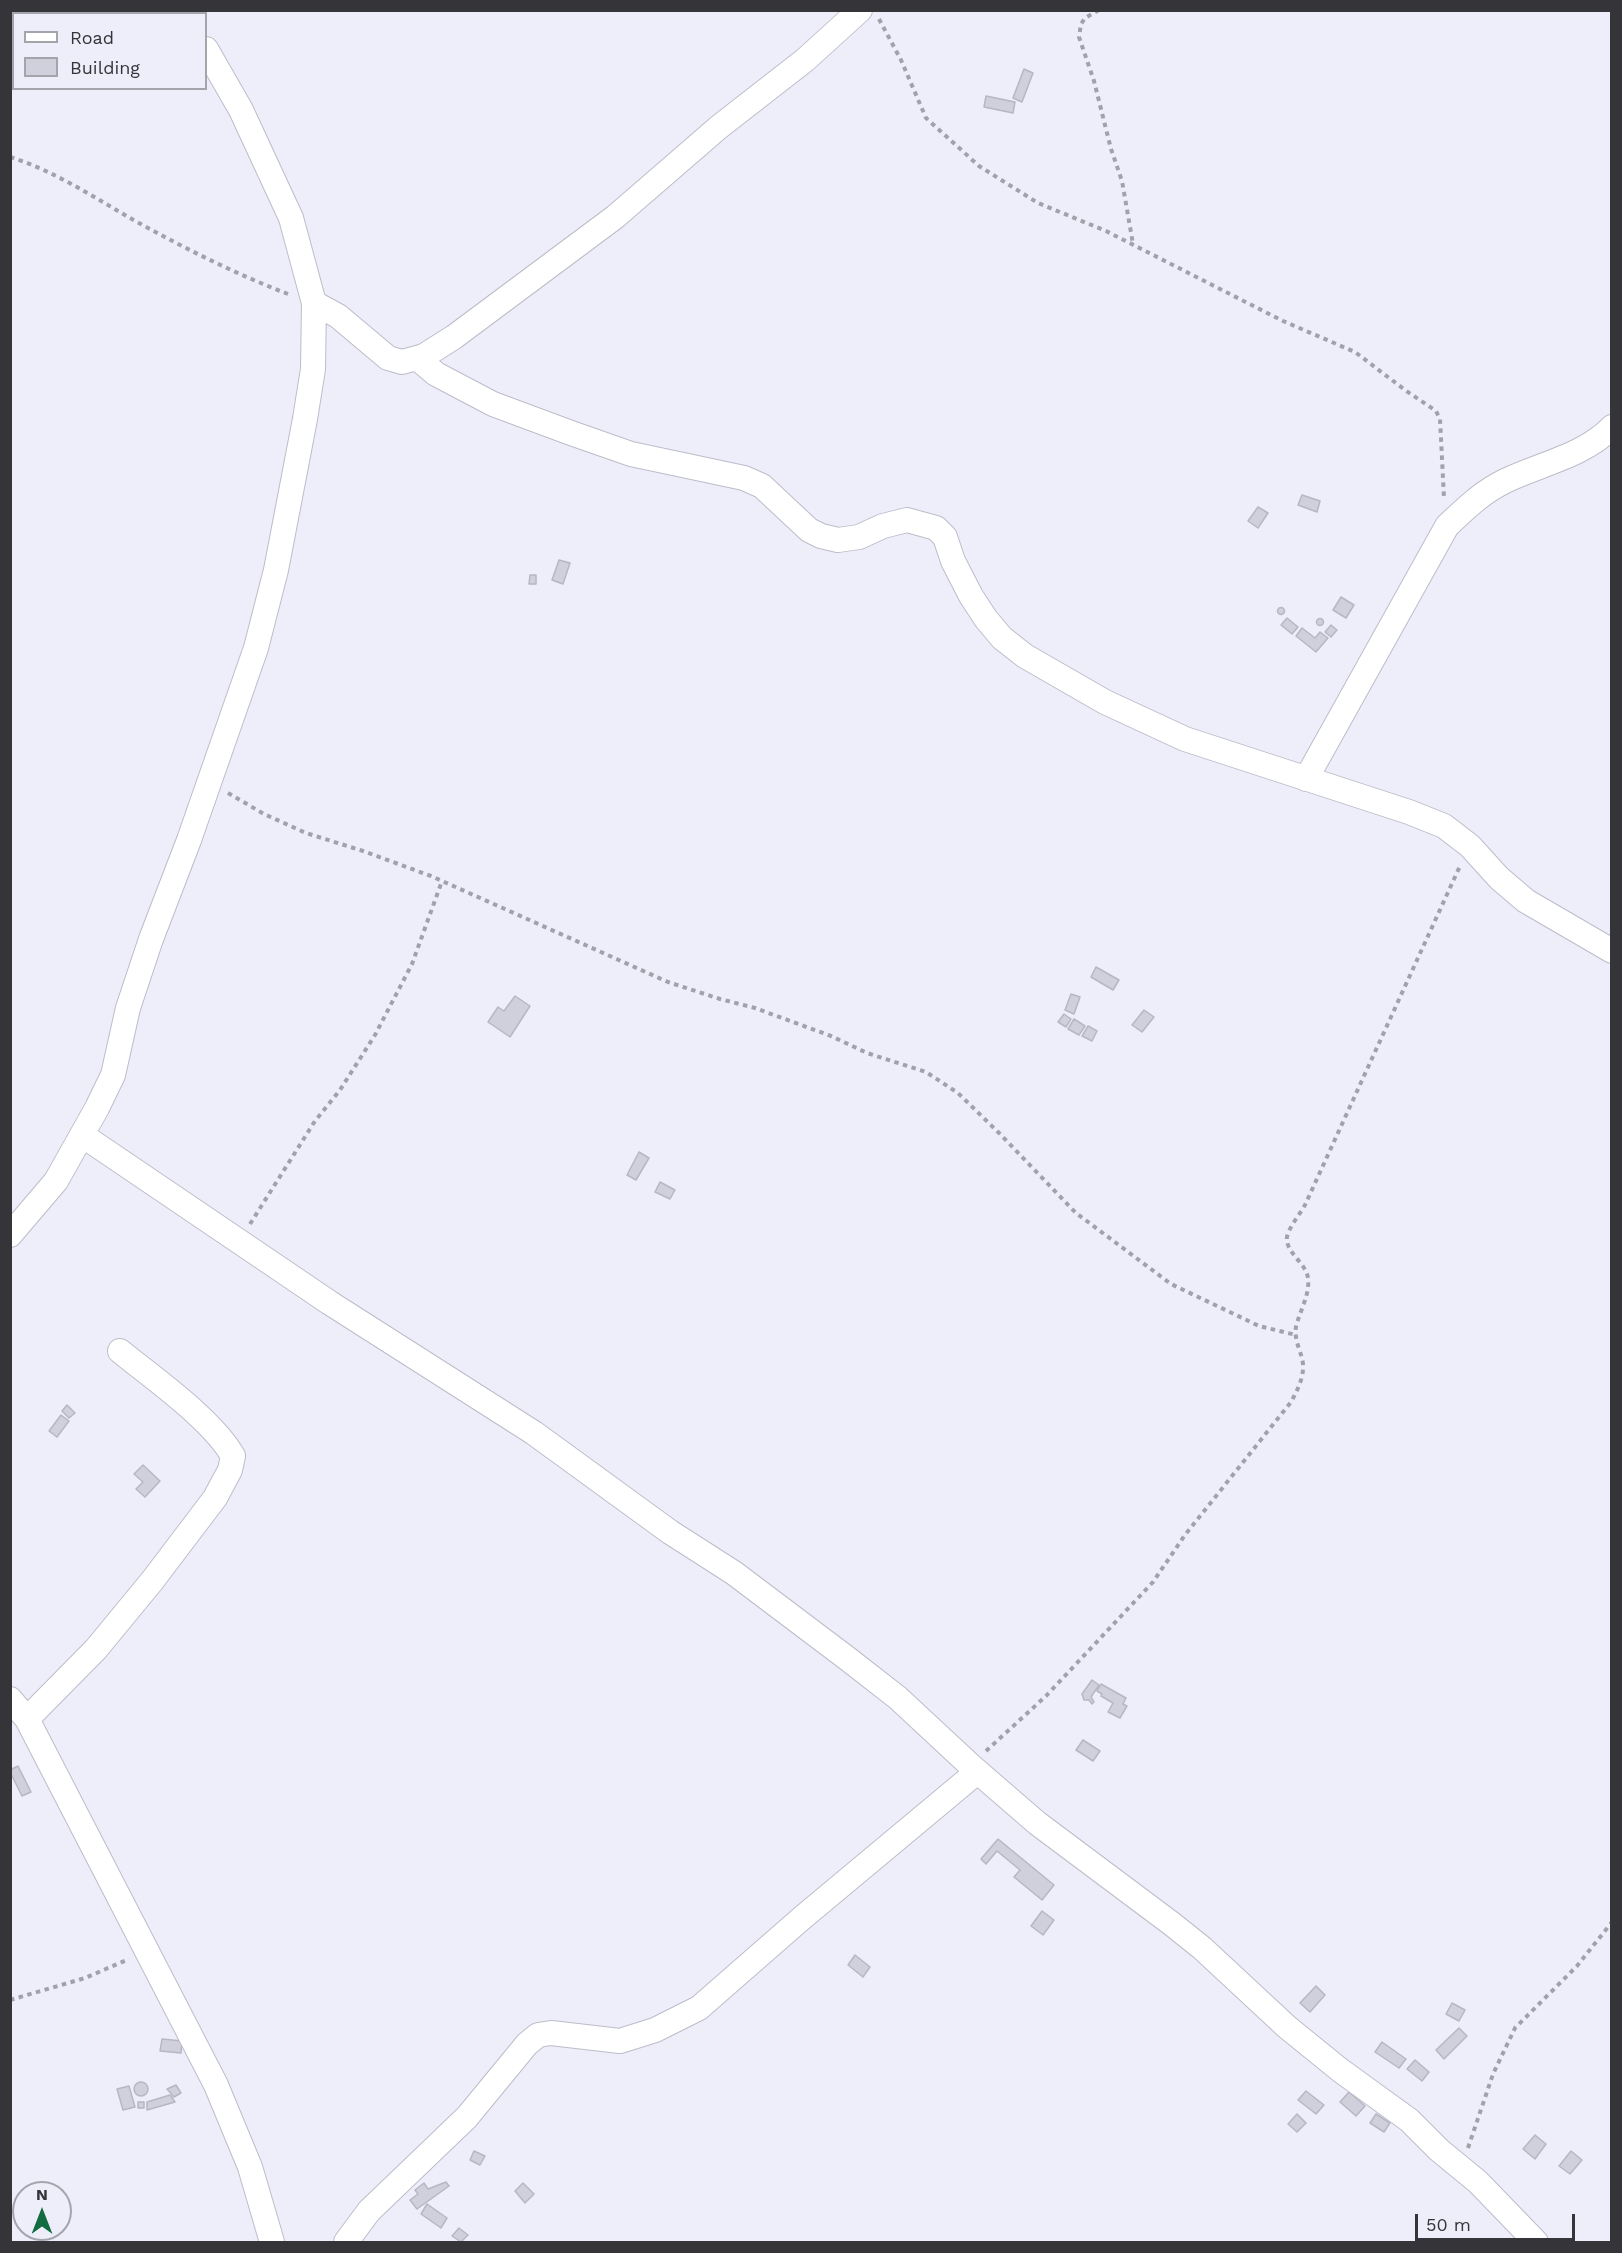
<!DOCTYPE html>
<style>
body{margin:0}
#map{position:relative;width:1622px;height:2253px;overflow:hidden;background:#eeeefb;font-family:"Work Sans",sans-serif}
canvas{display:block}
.frame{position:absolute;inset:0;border:12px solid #343439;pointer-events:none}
.legend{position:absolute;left:12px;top:12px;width:195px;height:78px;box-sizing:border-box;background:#eeeefb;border:2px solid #a4a4ad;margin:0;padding:8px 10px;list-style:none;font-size:18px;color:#343439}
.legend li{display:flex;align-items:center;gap:12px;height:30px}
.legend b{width:30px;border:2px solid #a4a4ad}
.north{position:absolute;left:12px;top:2181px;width:60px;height:60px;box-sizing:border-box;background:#eeeefb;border:2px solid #a4a4ad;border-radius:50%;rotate:0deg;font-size:16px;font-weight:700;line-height:24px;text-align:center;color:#343439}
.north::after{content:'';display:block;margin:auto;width:21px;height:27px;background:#126c40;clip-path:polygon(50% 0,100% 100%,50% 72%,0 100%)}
.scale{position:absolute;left:1415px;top:2214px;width:160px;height:27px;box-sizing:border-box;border:3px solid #343439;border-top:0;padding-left:8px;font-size:18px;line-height:21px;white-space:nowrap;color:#343439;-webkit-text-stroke:4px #eeeefb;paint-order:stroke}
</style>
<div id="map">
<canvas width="1622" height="2253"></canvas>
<div class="frame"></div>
<ul class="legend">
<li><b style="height:8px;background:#fff"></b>Road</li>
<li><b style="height:16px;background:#d0d0dd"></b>Building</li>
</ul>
<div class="north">N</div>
<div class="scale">50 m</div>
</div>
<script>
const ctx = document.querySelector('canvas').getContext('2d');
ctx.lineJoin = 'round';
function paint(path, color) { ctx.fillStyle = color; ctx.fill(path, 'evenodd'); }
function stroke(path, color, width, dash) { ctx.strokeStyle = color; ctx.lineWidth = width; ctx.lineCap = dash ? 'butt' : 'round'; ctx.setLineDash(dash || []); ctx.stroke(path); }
const building = new Path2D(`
 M1024,69L1033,73L1022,102L1013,98Z
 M986,96L1015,102L1013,113L984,107Z
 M1302,495L1320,501L1317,512L1298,505Z
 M1258,507L1268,513L1258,528L1248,521Z
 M559,560L570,563L563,584L552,580Z
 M530,575H536V584H529Z
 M1341,597L1354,605L1346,618L1333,610Z
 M1277.5 611a3.5 3.5 0 1 1 7 0a3.5 3.5 0 1 1-7 0Z
 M1287,618L1298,627L1292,634L1281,625Z
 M1316.5 622a3.5 3.5 0 1 1 7 0a3.5 3.5 0 1 1-7 0Z
 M1331,625L1337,630L1331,637L1325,632Z
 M1302,628L1315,638L1320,632L1328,638L1316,652L1296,636Z
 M1096,967L1119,980L1113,990L1091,977Z
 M1071,994L1080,997L1074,1014L1065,1010Z
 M515,996L530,1006L510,1037L488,1022L498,1007L504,1011Z
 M1144,1010L1154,1017L1142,1032L1132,1025Z
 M1064,1014L1071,1019L1066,1027L1058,1022Z
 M1074,1019L1085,1026L1079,1035L1068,1029Z
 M1088,1026L1097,1031L1092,1041L1082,1036Z
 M639,1152L649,1158L636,1180L627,1175Z
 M660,1182L675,1190L670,1199L655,1192Z
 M67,1405L75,1413L69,1418L62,1411Z
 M61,1415L69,1421L57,1437L49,1431Z
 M143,1465L160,1481L145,1497L136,1489L143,1482L134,1474Z
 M1092,1680L1099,1685L1091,1697L1094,1702L1092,1704L1089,1700H1084L1082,1694Z
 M1101,1684L1126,1698L1123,1704L1127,1706L1120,1718L1108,1712L1113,1703L1101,1696L1102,1694L1097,1691Z
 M1083,1740L1100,1751L1093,1761L1076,1750Z
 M18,1766L31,1792L22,1796L10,1772V1770Z
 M998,1839L1054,1885L1042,1900L1014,1877L1020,1870L997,1851L986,1864L981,1859Z
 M1042,1911L1054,1920L1043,1935L1031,1926Z
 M855,1955L870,1967L863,1977L848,1965Z
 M1316,1986L1325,1995L1310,2012L1300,2003Z
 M1452,2003L1465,2010L1459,2021L1446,2014Z
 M1459,2028L1467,2036L1444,2059L1436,2050Z
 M162,2039L182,2041L181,2053L160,2051Z
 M1382,2042L1406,2059L1399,2068L1375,2052Z
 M1415,2060L1429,2072L1422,2081L1407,2069Z
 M134 2089a7 7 0 1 1 14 0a7 7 0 1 1-14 0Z
 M176,2085L181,2093L174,2097L167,2089Z
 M129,2086L135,2107L123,2110L117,2089Z
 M1306,2091L1324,2105L1316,2114L1298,2100Z
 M1349,2092L1365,2106L1356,2116L1340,2102Z
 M170,2095L175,2102L147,2110V2102Z
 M138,2102H144V2108H138Z
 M1297,2114L1306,2123L1297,2132L1288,2124Z
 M1376,2114L1390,2123L1384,2132L1370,2123Z
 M1535,2135L1546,2144L1535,2159L1523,2149Z
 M474,2151L485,2156L480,2165L470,2160Z
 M1571,2151L1582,2160L1570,2174L1559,2166Z
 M446,2182L449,2186L417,2209L410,2200L418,2194L415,2190L424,2183L428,2189Z
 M523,2183L534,2194L525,2203L515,2191Z
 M427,2204L447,2218L441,2228L421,2214Z
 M459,2228L468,2235L461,2242L452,2236Z`);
const path = new Path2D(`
 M1099,10L1085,18L1081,24L1079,37L1094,81L1111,149L1122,181L1133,244
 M879,19L901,60L926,118L979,166L1038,203L1106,231L1283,321L1355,352L1405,390L1436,411L1440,419L1444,498
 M10,157C61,173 103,204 150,229C194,253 241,276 288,294
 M228,793L264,814L306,833L363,851L431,876L668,982L720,999L755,1008L831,1036L867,1053L926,1072L958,1093L998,1132L1076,1213L1171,1284L1259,1326L1296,1335
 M250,1224L315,1121L340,1090L375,1035L412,964L442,881
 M986,1751L1046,1696L1153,1582L1185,1535L1291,1402C1298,1389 1306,1374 1302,1358C1299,1348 1294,1337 1296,1327C1300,1310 1310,1295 1308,1278C1306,1263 1285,1252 1287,1237C1289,1227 1300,1214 1305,1205L1460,866
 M10,2000L85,1978L129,1959
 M1468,2148L1493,2074L1515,2028L1577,1966L1612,1922`);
const minor = new Path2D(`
 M175,10L178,14
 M76,14L79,10
 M10,52L14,51
 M314,303L338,316L388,358L402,362L424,356L454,337L615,217L719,127L805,60L860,10
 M417,358L436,374L493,404L571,433L631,454L744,478L762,486L809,530L821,536L838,540L859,537L883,526L907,520L936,528L945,537L953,561L971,596L986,619L1002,638L1025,656L1105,702L1185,739L1409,812L1444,826L1470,846L1499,878L1526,901L1612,951
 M1306,779L1447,526C1466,508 1481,493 1505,481C1540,464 1584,456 1612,427
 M82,1135L330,1303L534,1433L670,1532L734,1573L848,1659L898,1698L970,1765L1037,1823L1172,1924L1202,1948L1287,2027L1340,2070L1409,2120L1439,2150L1478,2182L1536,2242
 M10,1235L56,1181L97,1108L113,1075L128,1008L151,939L189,840L256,648L276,570L305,419L313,369L314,303L291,218L241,110L206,49
 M10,1699L27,1719L216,2085L250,2167L272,2242
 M27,1719L96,1649L152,1581L215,1498L230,1470L233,1456C212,1419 154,1379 120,1351
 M346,2242L369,2211L467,2117L527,2044L538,2035L551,2033L620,2041L655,2030L699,2008L802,1918L977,1772`);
paint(building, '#d0d0dd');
stroke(building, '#b6b7c3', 1.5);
stroke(minor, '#bcbdc9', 26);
stroke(path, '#a1a1ab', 4, [4.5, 4.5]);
stroke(minor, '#fff', 24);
</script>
